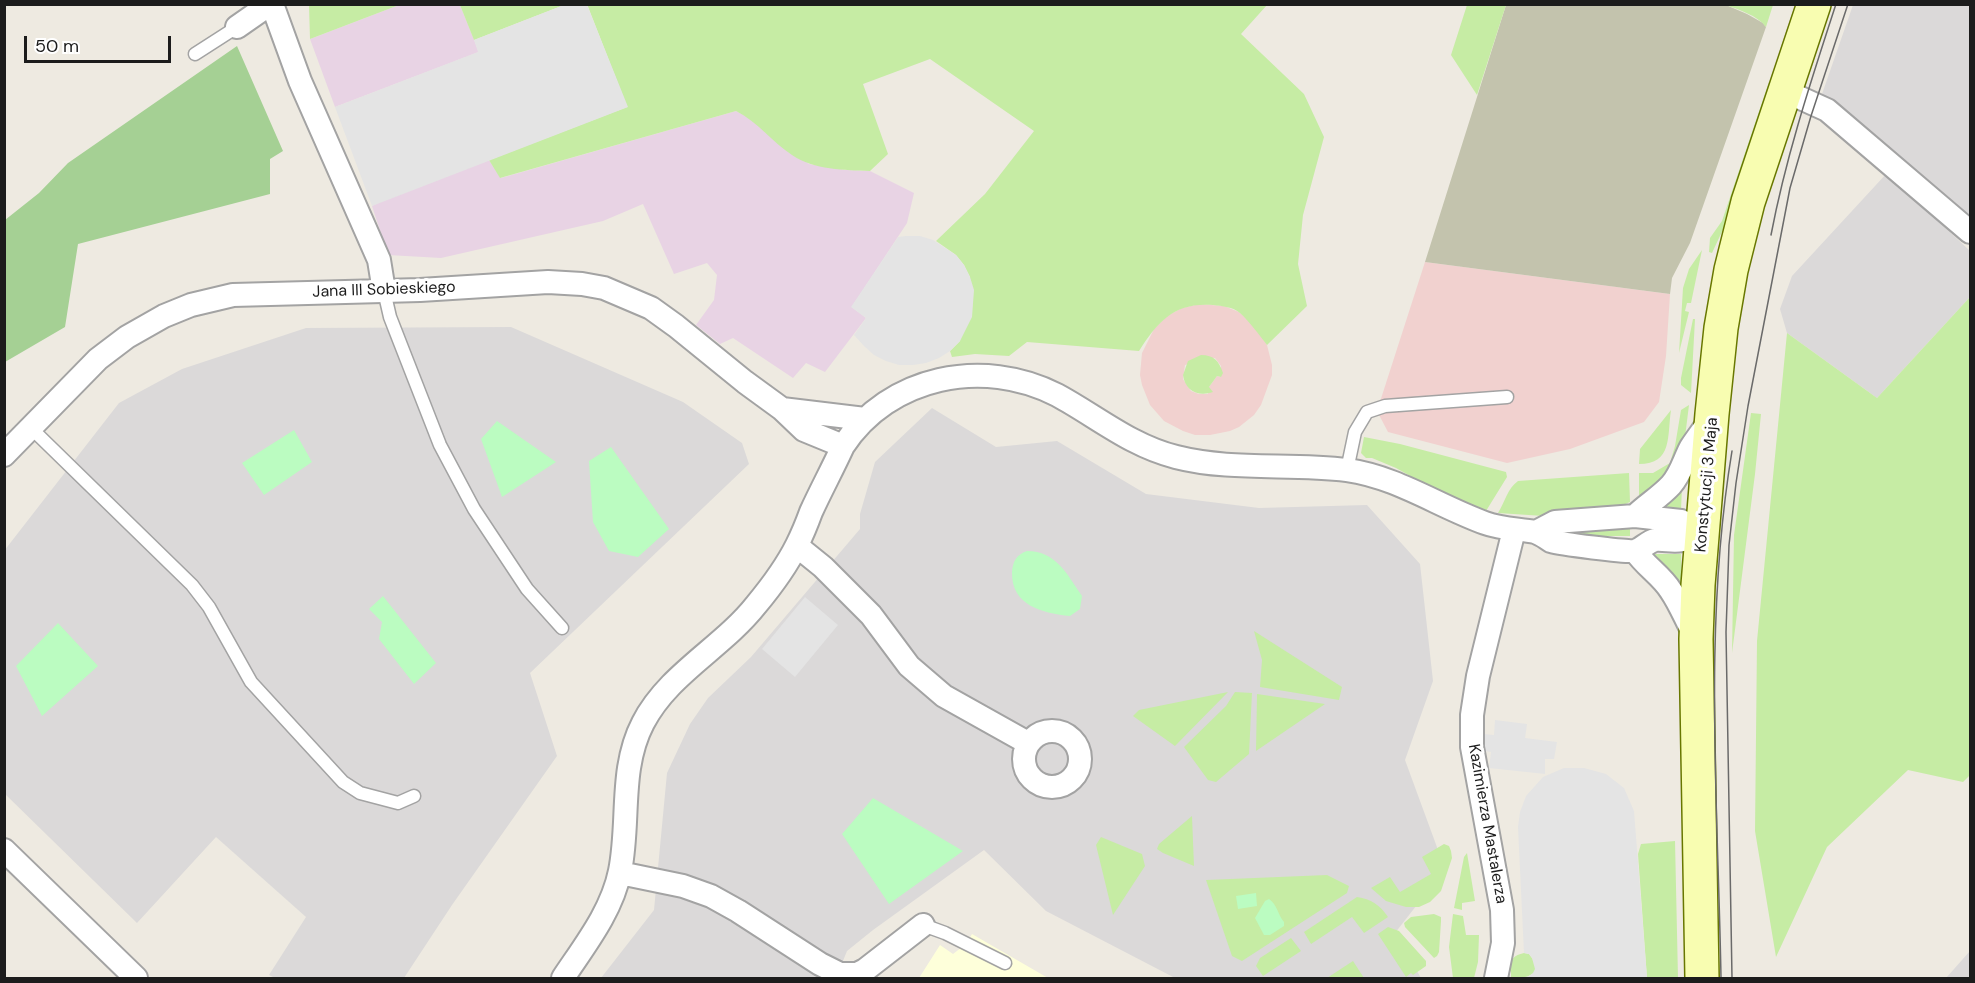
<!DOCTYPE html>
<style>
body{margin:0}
#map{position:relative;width:1975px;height:983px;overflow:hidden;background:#eeeae1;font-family:"DM Sans",sans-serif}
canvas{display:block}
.frame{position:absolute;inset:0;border:6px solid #1c1c1c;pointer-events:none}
.scale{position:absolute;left:24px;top:36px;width:147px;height:27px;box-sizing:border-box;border:3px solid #1c1c1c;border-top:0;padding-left:8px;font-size:18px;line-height:21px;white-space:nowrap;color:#1c1c1c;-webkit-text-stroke:4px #fff;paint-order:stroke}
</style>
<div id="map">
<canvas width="1975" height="983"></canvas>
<div class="frame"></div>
<div class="scale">50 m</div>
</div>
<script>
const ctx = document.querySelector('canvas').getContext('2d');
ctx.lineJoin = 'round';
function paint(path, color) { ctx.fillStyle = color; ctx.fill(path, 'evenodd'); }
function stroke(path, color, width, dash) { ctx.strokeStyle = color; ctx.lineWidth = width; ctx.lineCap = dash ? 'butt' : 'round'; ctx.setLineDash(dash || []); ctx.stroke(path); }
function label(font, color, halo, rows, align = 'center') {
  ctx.font = font + ' "DM Sans",sans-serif'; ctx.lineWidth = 6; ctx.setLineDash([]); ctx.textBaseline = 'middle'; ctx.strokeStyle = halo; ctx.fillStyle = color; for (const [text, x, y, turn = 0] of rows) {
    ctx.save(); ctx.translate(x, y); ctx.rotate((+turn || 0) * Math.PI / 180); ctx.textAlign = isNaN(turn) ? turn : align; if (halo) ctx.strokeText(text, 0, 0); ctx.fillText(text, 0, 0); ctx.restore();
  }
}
const residential = new Path2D(`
 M1853,5H1970V221L1822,94Z
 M1887,173L1970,251V297L1877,398L1787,333L1780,309L1792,276Z
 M511,327L683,402L742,443L749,464L530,673L557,756L452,905L404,978H275L269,975L306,917L216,837L137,923L5,794L4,551L119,403L182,369L306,328Z
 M932,408L996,447L1057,441L1146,494L1259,508L1367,505L1420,564L1433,681L1405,760L1445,869L1395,933L1421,978H1175L1046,911L984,850L873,930L847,951L836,978H601L654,910L667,773L690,724L708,698L751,657L860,529V514L875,462Z
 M1970,951V978H1946Z`);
const commercial = new Path2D(`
 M1425,262L1670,294L1666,356L1659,402L1644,422L1570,449L1507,463L1388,432L1377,411Z
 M1199,304L1224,306L1239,312L1257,327L1267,345L1272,365V375L1261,405L1254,415L1239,427L1230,431L1210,435H1195L1183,431L1164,421L1150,405L1142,385L1140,375L1142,353L1154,329L1167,316L1182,308ZM1215,358L1221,366V377L1217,376L1209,387L1208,394H1199L1191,391L1183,379L1185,365Z`);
const industrial = new Path2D(`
 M399,5H460L479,52L335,107L310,39Z
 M736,111L750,118L809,164L846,170L870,171L914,193L907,223L852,307L866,318L825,372L806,363L793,378L733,338L720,344L696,325L714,300L717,275L707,263L674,274L643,204L603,221L441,258L388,255L372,206L380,202L489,160L501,178Z`);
const education = new Path2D(`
 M972,934L1048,978H919L940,945L953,954L966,944Z`);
const construction = new Path2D(`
 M1506,5H1726L1747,14L1763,23L1766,27L1690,243L1672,278L1670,294L1425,262Z`);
const grass = new Path2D(`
 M587,4L1267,5L1241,34L1304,94L1324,137L1303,215L1298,264L1307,306L1267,345C1259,335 1250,322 1240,313C1233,307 1222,306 1213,305C1175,302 1158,321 1139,351L1027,342L1009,356L975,354L952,357L950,351L960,341L970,277L964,265L956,255L936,241L985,194L1034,131L930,59L863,84L888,154L870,171C845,170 814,170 792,155C772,142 758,122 736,111L500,178L489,160L627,107Z
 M309,5V4L399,5L310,39Z
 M460,5H564L474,40Z
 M1467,5H1506L1477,95L1451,55Z
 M1726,5H1773L1766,27C1757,15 1739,10 1726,5Z
 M1769,82L1771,89L1733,208L1712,253L1709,252L1710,238L1722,221Z
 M1702,250L1691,303H1687L1685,311L1689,312L1679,353L1683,288L1689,269Z
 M1970,297V775L1963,782L1908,770L1827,847L1776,957L1755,831L1757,641L1787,333L1877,398Z
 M1693,319H1695L1691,393L1681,385V378Z
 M1201,355C1214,355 1219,361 1223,373L1221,377L1217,376L1209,387L1213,392C1198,397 1185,391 1183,375L1188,361Z
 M1689,405L1685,437L1671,472L1639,499V473H1653L1670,463L1675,446L1681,410Z
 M1671,410C1667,436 1673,464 1639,464L1640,449Z
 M1751,413L1761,414L1755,474L1732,653L1734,535Z
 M1364,437L1400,444L1506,472L1507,477L1486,511L1455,501L1396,468L1372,458H1366L1361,453Z
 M1629,473L1630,502L1623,505L1574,513L1544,514V516L1498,513C1505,502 1507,489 1518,481Z
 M1682,487L1681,510H1648Z
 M1630,526V536H1576L1574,533V530Z
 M1644,554H1681L1682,590Z
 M1254,631L1342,687L1339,700L1260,687L1262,660Z
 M1228,692L1175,746L1133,716L1139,710Z
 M1235,692L1252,693L1249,754L1216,782L1208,780L1184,747L1226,706Z
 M1257,694L1325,704L1256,751Z
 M1192,816L1194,866L1163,853L1157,849L1159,844Z
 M1101,837L1142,854L1145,866L1113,915L1096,845Z
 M1675,841L1678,978H1647L1638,854L1641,844Z
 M1444,844L1449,846L1451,851L1452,858L1441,891L1430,902L1419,907H1406L1386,901L1371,888L1390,877L1400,892L1431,874L1422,857Z
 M1467,853L1475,901L1462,903V910L1454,908L1464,857Z
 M1327,875L1349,886L1347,893L1242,961L1232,956L1206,880Z
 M1357,897C1371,899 1380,905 1388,917L1364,933L1352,917L1311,944L1304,932Z
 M1434,914L1441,917V921L1439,952L1437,956L1434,958L1405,927L1404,923L1411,917Z
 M1453,914L1463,916L1466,935H1479L1478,962L1474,978H1453L1449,947Z
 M1388,927L1399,931L1426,961V966L1413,975L1411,973L1406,977L1378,934Z
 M1291,938L1301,951L1263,976L1256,966L1260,958Z
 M1524,953L1529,954C1546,975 1528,978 1511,978V972L1508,969C1510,960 1514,955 1524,953Z
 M1353,961L1364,978H1327Z`);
const forest = new Path2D(`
 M237,46L283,151L270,159V194L78,244L65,327L5,362V220L39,193L68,163Z`);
const park = new Path2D(`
 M497,421L556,462L502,497L481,439Z
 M294,430L312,462L264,495L242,463Z
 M611,447L669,529L638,557L609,551L593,522L589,461Z
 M1027,551C1056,551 1067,574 1082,596L1080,609L1070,616C1043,613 1011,606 1012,572C1013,561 1016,555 1027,551Z
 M383,596L436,663L414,684L379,639L382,622L369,609Z
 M58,623L98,666L42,716L16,666Z
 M873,798L963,851L889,904L842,834Z
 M1256,893L1257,906L1238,909L1236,896Z
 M1269,899C1277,904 1278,915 1284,922V926L1270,935H1264L1255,918L1265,901Z`);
const parking = new Path2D(`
 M564,5H587L628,107L372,206L335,107L478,52L474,40Z
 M906,236H920L933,240L956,255L964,265L970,277L974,290L972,317L960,341L950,351L939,358L926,363L913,365H899L886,361L874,355L864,346L854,335L866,318L851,307L898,237Z
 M805,597L838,625L795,677L762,649Z
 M1495,720L1527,724L1525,738L1557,742L1554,759H1545V774L1489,768L1491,752L1485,751L1483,734L1494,735Z
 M1564,768H1584L1606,774L1624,788L1634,811L1647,978H1526L1533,973L1535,969L1532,958L1529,954L1524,953L1518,827L1520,812L1526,796L1543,777Z`);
const lane = new Path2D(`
 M195,54L237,27
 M384,291L390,317L440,445L474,509L527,589L562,628
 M31,428L192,585L209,607L251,682L343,782L360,793L398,803L414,796
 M1347,470L1355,432L1367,412L1385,406L1507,397
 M923,925L945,933L1005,963`);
const street = new Path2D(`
 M272,4L300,81L379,260L384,291
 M237,27L270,4
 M1785,91L1827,110L1970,232
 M782,409L865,419
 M4,455L98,359L127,337L164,316L191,305L233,295L420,290L548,282L582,284L604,288L651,308L676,326L745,382L782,409L804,430L843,446
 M1635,516C1646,505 1660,497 1671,485C1681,474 1684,460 1691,447C1697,438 1704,429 1710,420
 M1536,532L1555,522L1635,516L1681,521L1703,530
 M797,546L823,567L871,615L909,666L944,696L1028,743
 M1635,551C1646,567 1661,575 1671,591C1680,604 1686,620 1694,634
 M1024 759a28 28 0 1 1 56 0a28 28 0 1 1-56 0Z
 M4,850L136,978
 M620,873L683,886L711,896L738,911L820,964L840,974H857L865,970L923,925
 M563,978C585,945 612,911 620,871C630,822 619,769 643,723C668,674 722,648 756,605C771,587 786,567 797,545C802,535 807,523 811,512C821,490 833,468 843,446C889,376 983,357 1057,395C1096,416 1131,446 1176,457C1231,471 1290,463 1347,470C1397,477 1438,506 1485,523C1501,529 1518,529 1535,532C1541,534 1546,538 1551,541C1561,544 1625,552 1634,551C1641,550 1647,542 1655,540C1665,539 1677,543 1687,539C1692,538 1698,533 1703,530
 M1496,978L1503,943L1502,910L1472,747V715L1478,676L1514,530`);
const secondary = new Path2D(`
 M1702,978L1696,639L1698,585L1712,414L1721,328L1731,270L1748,202L1814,4`);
const tram = new Path2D(`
 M1771,235C1786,156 1811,81 1836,4
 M1721,978C1718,803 1703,625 1732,451
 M1732,978L1726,632L1729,545L1736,483L1748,406L1790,188L1811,116L1848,4`);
const streetNames = [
 ["Jana III Sobieskiego",384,290,-2],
 ["Konstytucji 3 Maja",1707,485,-85],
 ["Kazimierza Mastalerza",1487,824,80]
];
paint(residential, '#dbd9d9');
paint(commercial, '#f1d1cf');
paint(industrial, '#e8d3e4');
paint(education, '#feffda');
paint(construction, '#c3c3ad');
paint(grass, '#c6eca4');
paint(forest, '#a5d094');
paint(park, '#bbfcc1');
paint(parking, '#e4e4e4');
stroke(lane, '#a3a3a3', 15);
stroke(street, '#a3a3a3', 26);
stroke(secondary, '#687700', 36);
stroke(lane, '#fff', 12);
stroke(street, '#fff', 22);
stroke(secondary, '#f8fdb1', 33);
stroke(tram, '#6a6a6a', 1.5);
label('16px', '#1c1c1c', '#fff', streetNames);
</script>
